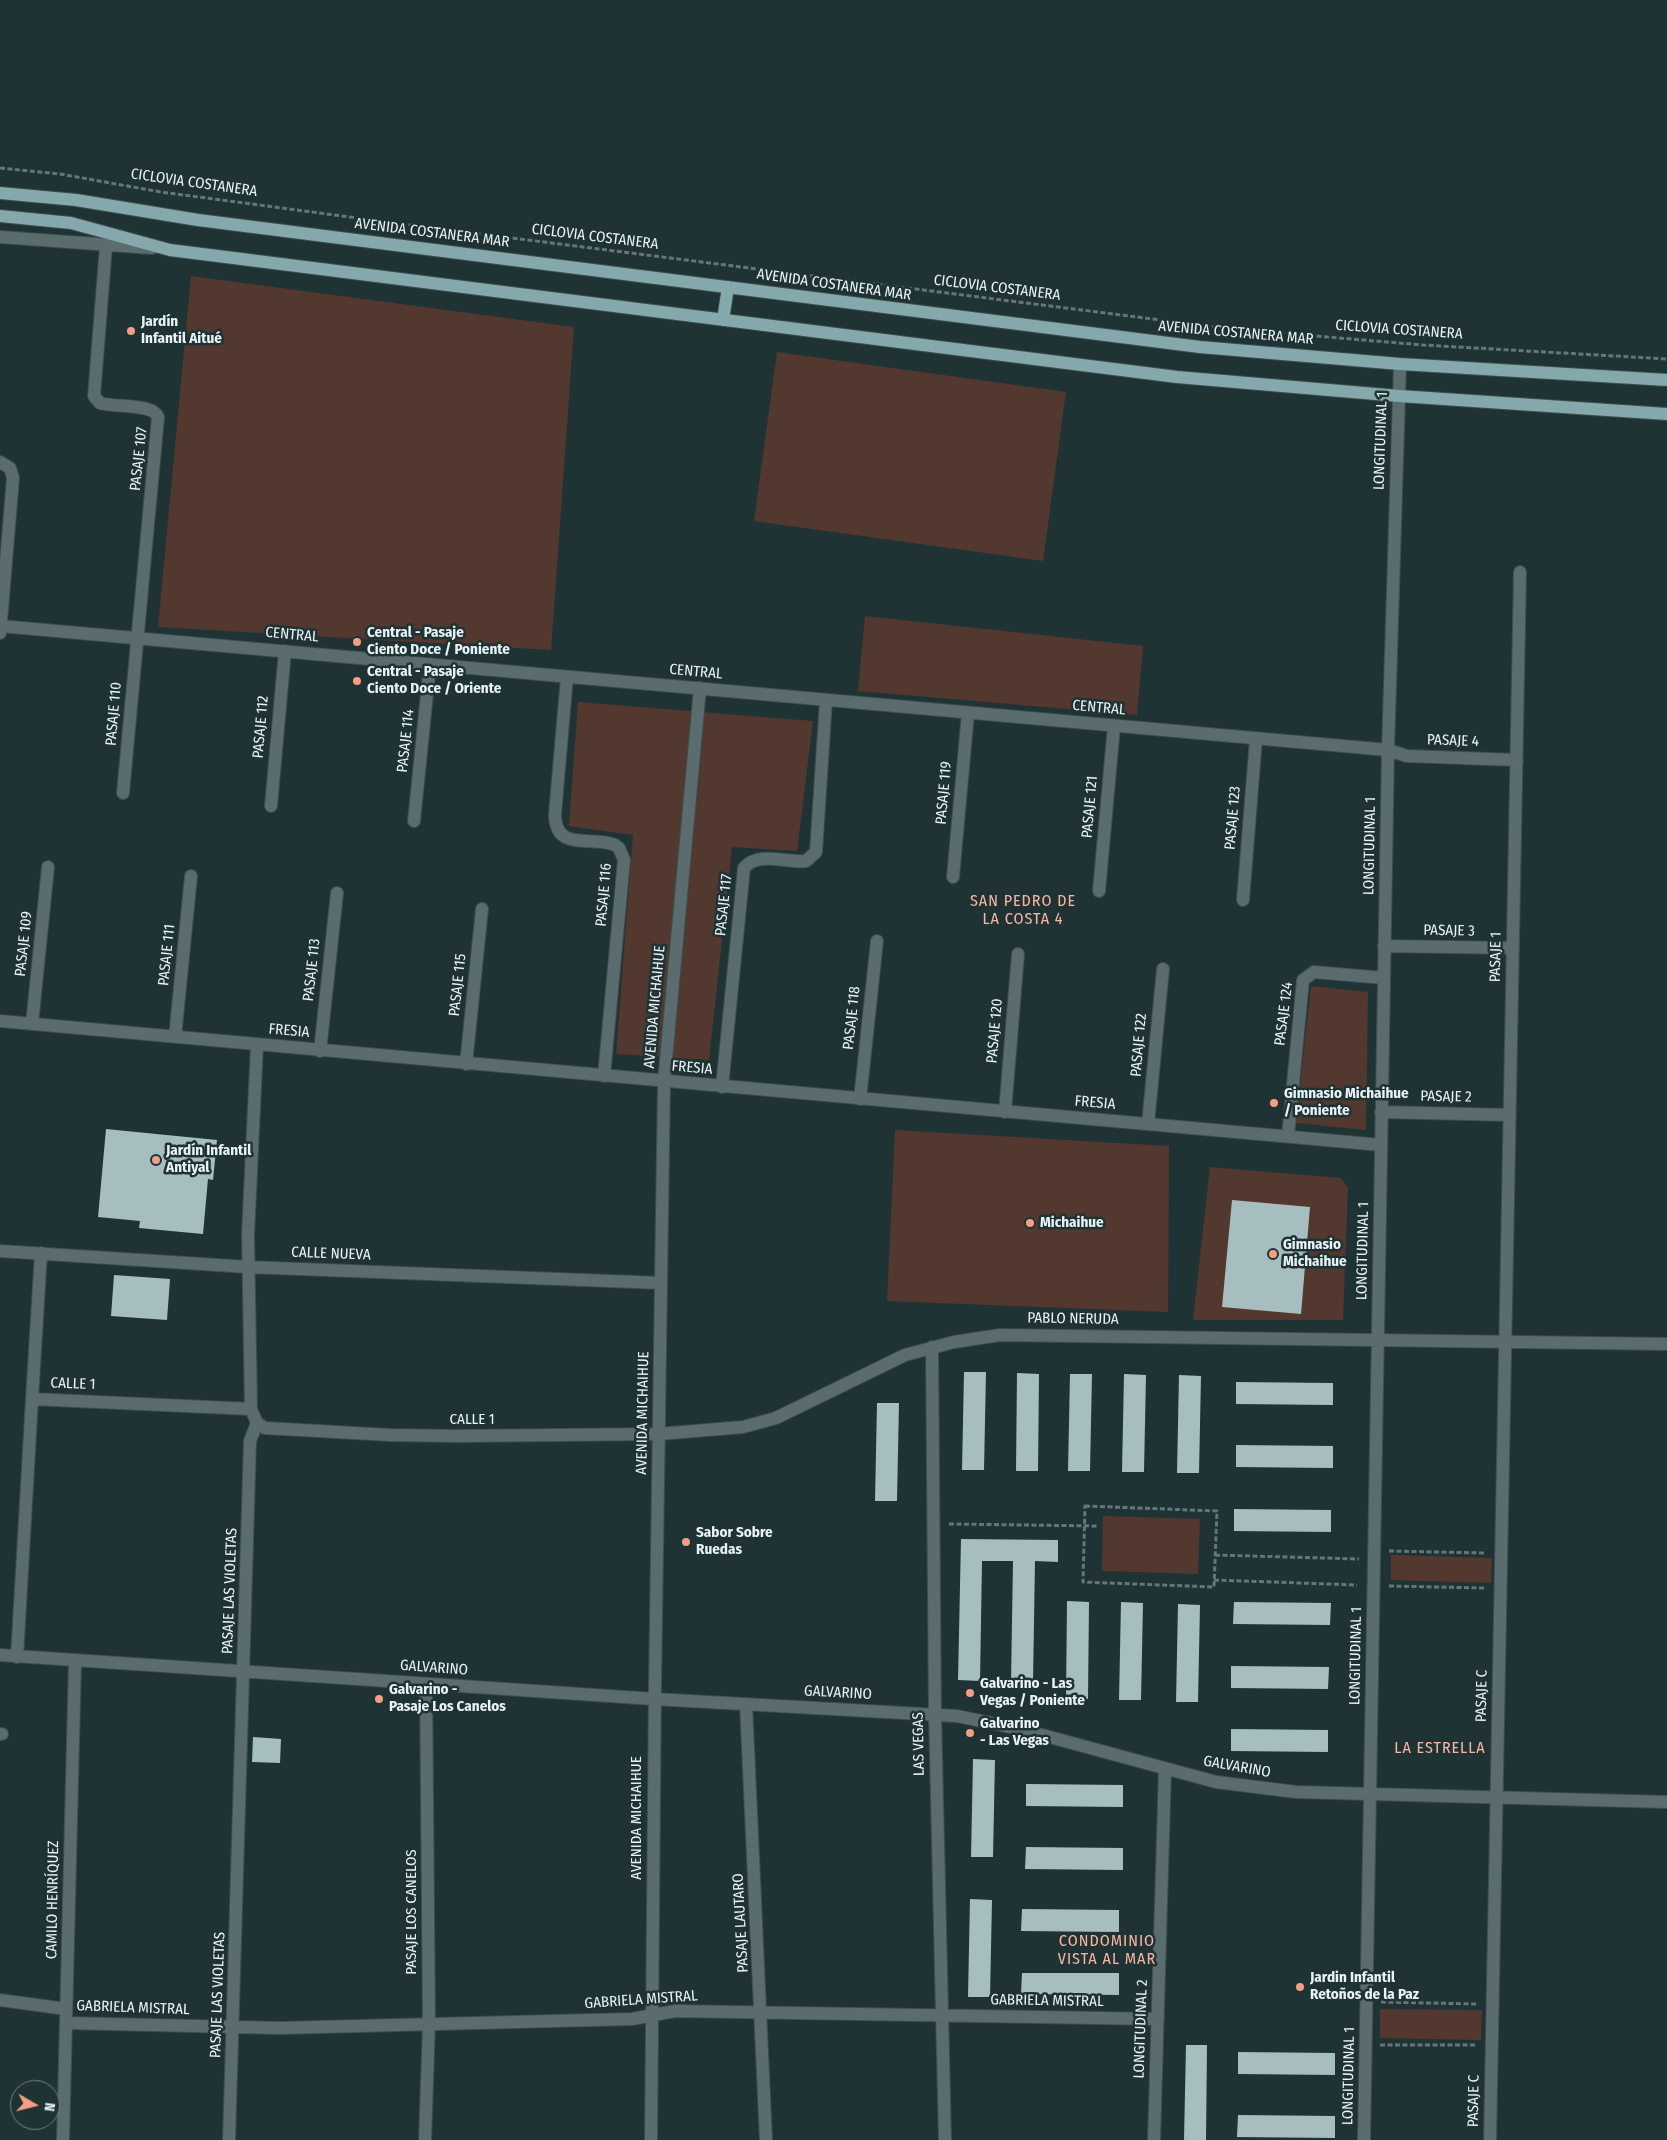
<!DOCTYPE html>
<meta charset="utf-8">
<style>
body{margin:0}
#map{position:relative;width:1667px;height:2140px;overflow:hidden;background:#1f3335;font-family:"Fira Sans Condensed",sans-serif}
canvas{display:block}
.north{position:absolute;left:10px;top:2080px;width:50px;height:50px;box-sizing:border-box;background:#1f3335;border:1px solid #6f8082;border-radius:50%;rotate:98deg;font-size:14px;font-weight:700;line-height:20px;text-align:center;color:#e8f3f5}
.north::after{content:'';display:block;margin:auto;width:18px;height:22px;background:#f39f86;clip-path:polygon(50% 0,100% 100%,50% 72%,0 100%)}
</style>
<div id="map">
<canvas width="1667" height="2140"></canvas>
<div class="north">N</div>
</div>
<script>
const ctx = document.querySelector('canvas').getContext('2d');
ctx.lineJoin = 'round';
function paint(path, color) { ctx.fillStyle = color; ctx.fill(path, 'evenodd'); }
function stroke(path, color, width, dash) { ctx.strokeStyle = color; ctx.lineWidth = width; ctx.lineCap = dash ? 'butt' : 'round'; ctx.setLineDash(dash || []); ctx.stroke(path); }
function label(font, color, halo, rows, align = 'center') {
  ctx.font = font + ' "Fira Sans Condensed",sans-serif'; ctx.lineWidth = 5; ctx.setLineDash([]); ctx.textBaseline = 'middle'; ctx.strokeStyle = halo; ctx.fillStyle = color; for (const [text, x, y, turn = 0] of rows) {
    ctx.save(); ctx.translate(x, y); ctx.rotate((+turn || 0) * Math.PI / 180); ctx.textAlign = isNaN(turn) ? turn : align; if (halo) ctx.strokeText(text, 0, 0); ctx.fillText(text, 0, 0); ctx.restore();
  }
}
const green = new Path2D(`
 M191,276L574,327L551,650L158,627Z
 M777,352L1066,392L1043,561L754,521Z
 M865,616L1143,646L1137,715L858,691Z
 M578,702L813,721L797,851L732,847L709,1060L616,1054L633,835L569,826Z
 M1311,986L1368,992L1366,1130L1296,1123Z
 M895,1130L1169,1146L1168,1312L887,1301Z
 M1210,1167L1341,1178L1348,1188L1343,1320H1193Z
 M1103,1516L1200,1519L1198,1574L1102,1571Z
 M1391,1555L1492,1558L1491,1583L1391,1580Z
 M1380,2009L1482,2010L1481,2040L1380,2038Z`);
const building = new Path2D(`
 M106,1129L217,1140L213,1180L208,1179L203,1234L139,1228L140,1221L98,1217Z
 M1232,1200L1310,1207L1301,1314L1222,1307Z
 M114,1275L170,1279L167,1320L111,1316Z
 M964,1372H986L984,1470H962Z
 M1017,1373L1039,1374L1038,1471H1016Z
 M1070,1374H1092L1090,1471H1068Z
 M1124,1374L1146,1375L1144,1472H1122Z
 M1179,1375L1201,1376L1199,1473H1177Z
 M1236,1382L1333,1383V1405L1236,1404Z
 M877,1403H899L897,1501H875Z
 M1236,1445L1333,1446V1468L1236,1467Z
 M1234,1509L1331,1510V1532L1234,1531Z
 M961,1539L1058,1540V1562L1035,1561L1033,1682H1011L1013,1561H982L980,1681L958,1680Z
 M1067,1601L1089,1602L1088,1699H1066Z
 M1121,1602L1143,1603L1141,1700H1119Z
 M1234,1602L1331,1603L1330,1625L1233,1624Z
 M1178,1604L1200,1605L1198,1702H1176Z
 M1231,1666L1329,1667L1328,1689L1231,1688Z
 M1231,1729L1328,1730V1752L1231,1751Z
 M253,1737L281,1739L280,1763L252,1762Z
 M973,1759L995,1760L993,1857H971Z
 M1026,1784L1123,1785V1807L1026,1806Z
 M1026,1847L1123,1848V1870L1025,1869Z
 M970,1899L992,1900L990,1997H968Z
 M1022,1909L1119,1910V1932L1021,1931Z
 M1022,1973H1119V1995L1021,1994Z
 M1186,2045H1207L1206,2140H1184Z
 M1238,2052L1335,2053V2075L1238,2074Z
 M1238,2115L1335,2116V2138L1237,2137Z`);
const path = new Path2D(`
 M0,168L60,174L161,192L433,228L1232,329L1423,345L1667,359
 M1085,1506L1217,1511L1214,1587L1083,1582Z
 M949,1524L1099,1526
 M1389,1551L1485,1553
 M1215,1555L1359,1559
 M1214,1580L1357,1585
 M1389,1586L1485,1588
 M1381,2002L1477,2004
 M1380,2045H1476`);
const minor = new Path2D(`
 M0,237L152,248
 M106,246L94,396L100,403C114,408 153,403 158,417L123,793
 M0,462L10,468L13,478L0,633
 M0,626L1388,750L1407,756L1517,760
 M567,677L555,814C555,853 592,835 615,845L619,848L624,860L604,1076
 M271,806L285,651
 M414,821L430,664
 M953,877L968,713
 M1099,891L1114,726
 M1243,900L1256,739
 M1384,946L1513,948
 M0,1021L1381,1145
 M32,1024L48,867
 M175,1037L191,876
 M257,1045L248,1235L251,1409L257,1423L265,1428L390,1435L457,1436L659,1434L743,1427L776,1418L905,1355L954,1342L1000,1335L1667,1344
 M320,1051L337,893
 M466,1064L482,909
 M722,1087L744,868C758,851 786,863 806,861L816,852L826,700
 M860,1099L877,941
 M1005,1112L1018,954
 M1381,1112L1510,1115
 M1148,1124L1163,969
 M1288,1136L1303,980L1314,972L1384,978
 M0,1251L248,1267L661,1283
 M932,1347L935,1714L945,2140
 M32,1399L41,1253
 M0,1655L654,1699L957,1716L1020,1729L1216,1782L1296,1792L1667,1802
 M17,1657L32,1399L251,1409
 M746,1704L766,2140
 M0,1734H2
 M0,2000L66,2009
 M66,2023L280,2028L632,2019L675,2011L1158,2019
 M63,2140L75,1661
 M229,2140L250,1441L257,1423
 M425,2140L429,2023L426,1684
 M651,2140L655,1685L664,1082L700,688
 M1154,2140L1165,1769
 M1364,2140L1388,750L1400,364
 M1490,2140L1520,572`);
const major = new Path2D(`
 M0,193L76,200L198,220L1200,347L1400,364L1667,380
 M0,216L71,223L170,250L1177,377L1399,396L1667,414
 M723,320L728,287`);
const markers = [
 [131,331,5,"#f39f86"],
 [357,642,5,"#f39f86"],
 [357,681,5,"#f39f86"],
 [1274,1103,5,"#f39f86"],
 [156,1160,5,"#f39f86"],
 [1030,1223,5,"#f39f86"],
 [1273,1254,5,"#f39f86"],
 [686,1542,5,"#f39f86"],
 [970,1693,5,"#f39f86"],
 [379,1699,5,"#f39f86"],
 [970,1733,5,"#f39f86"],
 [1300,1987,5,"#f39f86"]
];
const streetNames = [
 ["CICLOVIA COSTANERA",194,183,8],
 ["AVENIDA COSTANERA MAR",432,233,7],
 ["CICLOVIA COSTANERA",595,237,7],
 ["AVENIDA COSTANERA MAR",834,285,8],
 ["CICLOVIA COSTANERA",997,288,7],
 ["CICLOVIA COSTANERA",1399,330,4],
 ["AVENIDA COSTANERA MAR",1236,333,5],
 ["LONGITUDINAL 1",1381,441,-88],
 ["PASAJE 107",139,459,-84],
 ["CENTRAL",292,635,5],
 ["CENTRAL",696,672,5],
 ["CENTRAL",1099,708,5],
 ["PASAJE 110",114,714,-85],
 ["PASAJE 112",261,727,-85],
 ["PASAJE 114",406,741,-84],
 ["PASAJE 4",1453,741,2],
 ["PASAJE 119",944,793,-85],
 ["PASAJE 121",1090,807,-85],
 ["PASAJE 123",1233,818,-85],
 ["LONGITUDINAL 1",1370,846,-89],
 ["PASAJE 116",604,895,-85],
 ["PASAJE 117",724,905,-84],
 ["PASAJE 3",1449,931,1],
 ["PASAJE 109",24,944,-84],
 ["PASAJE 111",167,955,-84],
 ["PASAJE 1",1496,957,-89],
 ["PASAJE 113",312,970,-84],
 ["PASAJE 115",458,985,-84],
 ["AVENIDA MICHAIHUE",655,1007,-85],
 ["PASAJE 124",1284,1014,-83],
 ["PASAJE 118",852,1018,-84],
 ["FRESIA",289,1031,5],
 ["PASAJE 120",995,1031,-85],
 ["PASAJE 122",1139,1045,-85],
 ["FRESIA",692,1068,5],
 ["PASAJE 2",1446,1097,1],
 ["FRESIA",1095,1103,5],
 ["LONGITUDINAL 1",1363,1251,-89],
 ["CALLE NUEVA",331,1254,2],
 ["PABLO NERUDA",1073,1319,1],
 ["CALLE 1",73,1384,2],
 ["AVENIDA MICHAIHUE",643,1413,-89],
 ["CALLE 1",472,1420],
 ["PASAJE LAS VIOLETAS",230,1591,-88],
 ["LONGITUDINAL 1",1356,1656,-89],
 ["GALVARINO",434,1668,4],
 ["GALVARINO",838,1693,3],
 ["PASAJE C",1482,1696,-89],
 ["LAS VEGAS",919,1744,-91],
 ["GALVARINO",1237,1767,10],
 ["AVENIDA MICHAIHUE",637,1818,-90],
 ["CAMILO HENRÍQUEZ",53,1900,-89],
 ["PASAJE LOS CANELOS",412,1912,-90],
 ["PASAJE LAUTARO",741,1923,-93],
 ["PASAJE LAS VIOLETAS",218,1995,-88],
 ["GABRIELA MISTRAL",641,2000,-4],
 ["GABRIELA MISTRAL",1047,2001,1],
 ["GABRIELA MISTRAL",133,2008,2],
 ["LONGITUDINAL 2",1141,2029,-88],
 ["LONGITUDINAL 1",1349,2076,-89],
 ["PASAJE C",1474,2101,-89]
];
const poiNames = [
 ["Jardín",141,322],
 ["Infantil Aitué",141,339],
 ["Central - Pasaje",367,633],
 ["Ciento Doce / Poniente",367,650],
 ["Central - Pasaje",367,672],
 ["Ciento Doce / Oriente",367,689],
 ["Gimnasio Michaihue",1284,1094],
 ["/ Poniente",1284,1111],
 ["Jardín Infantil",166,1151],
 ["Antiyal",166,1168],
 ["Michaihue",1040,1223],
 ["Gimnasio",1283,1245],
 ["Michaihue",1283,1262],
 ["Sabor Sobre",696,1533],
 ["Ruedas",696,1550],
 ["Galvarino - Las",980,1684],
 ["Vegas / Poniente",980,1701],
 ["Galvarino -",389,1690],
 ["Pasaje Los Canelos",389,1707],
 ["Galvarino",980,1724],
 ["- Las Vegas",980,1741],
 ["Jardin Infantil",1310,1978],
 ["Retoños de la Paz",1310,1995]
];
const neighbourhoodNames = [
 ["SAN PEDRO DE",1023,902],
 ["LA COSTA 4",1023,920],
 ["LA ESTRELLA",1440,1749],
 ["CONDOMINIO",1107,1942],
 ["VISTA AL MAR",1107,1960]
];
paint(green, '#533830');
paint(building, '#a7bec1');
stroke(minor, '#3b4e50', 14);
stroke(major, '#3b4e50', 14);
stroke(path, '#657678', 3, [5, 2.5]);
stroke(minor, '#5b6c6e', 12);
stroke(major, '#85a8ac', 12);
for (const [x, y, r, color] of markers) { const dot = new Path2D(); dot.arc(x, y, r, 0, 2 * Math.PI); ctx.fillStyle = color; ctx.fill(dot); stroke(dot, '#1f3335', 2); }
label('15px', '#e8f3f5', '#1f3335', streetNames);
label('bold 15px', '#e8f3f5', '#1f3335', poiNames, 'left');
ctx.letterSpacing = '1px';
label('16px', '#f6b5a2', '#1f3335', neighbourhoodNames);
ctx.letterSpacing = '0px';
</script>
